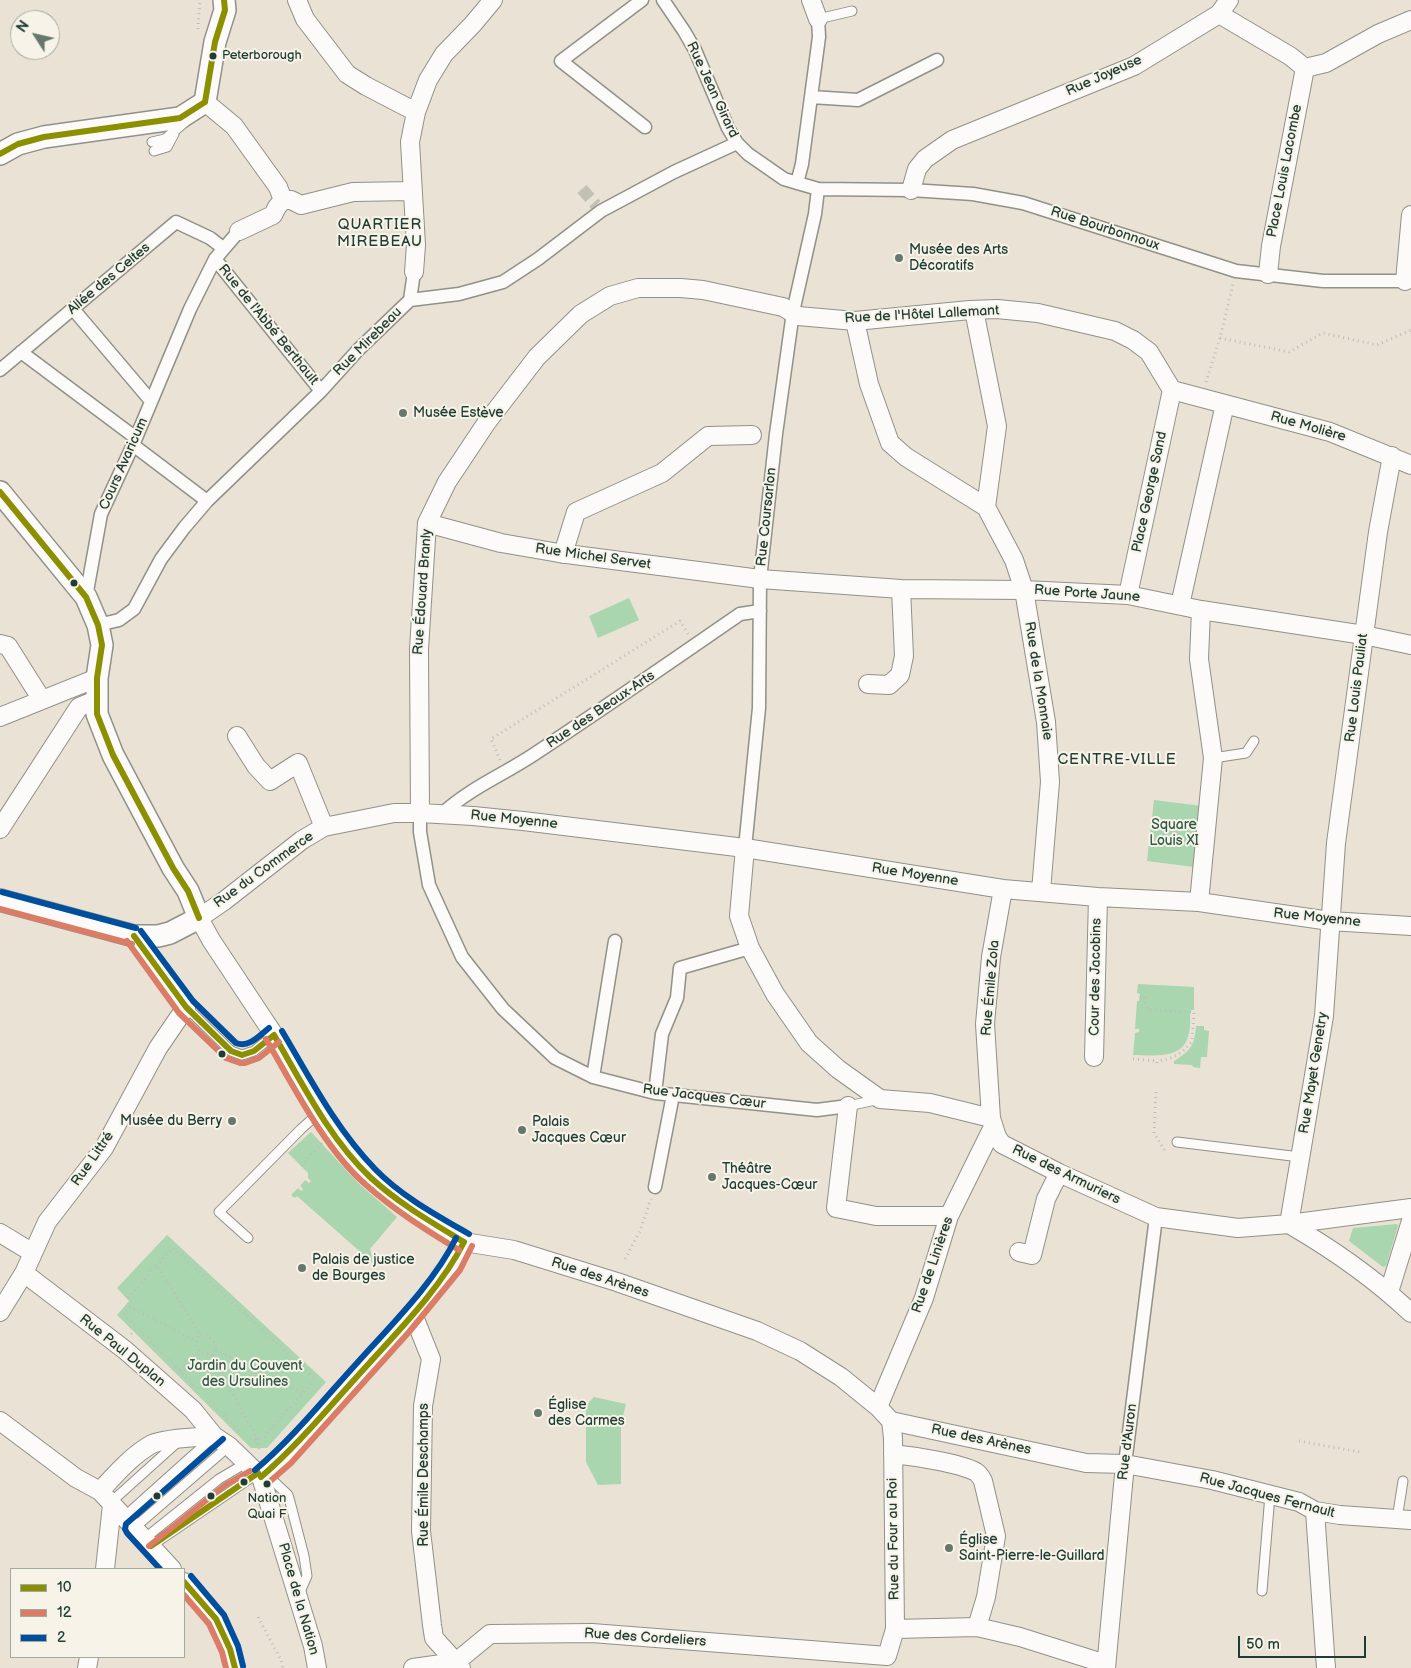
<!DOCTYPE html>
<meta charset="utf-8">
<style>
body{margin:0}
#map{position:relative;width:1411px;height:1668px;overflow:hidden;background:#eae2d4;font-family:"Balsamiq Sans",sans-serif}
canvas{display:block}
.legend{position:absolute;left:10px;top:1568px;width:175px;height:90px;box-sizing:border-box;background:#f7f3e8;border:1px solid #a1aaa0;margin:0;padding:6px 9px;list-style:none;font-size:15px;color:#1f3d34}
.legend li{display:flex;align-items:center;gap:10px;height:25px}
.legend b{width:25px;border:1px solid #a1aaa0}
.north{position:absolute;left:10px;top:10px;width:50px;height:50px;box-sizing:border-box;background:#f7f3e8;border:1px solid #a1aaa0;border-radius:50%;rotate:305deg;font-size:14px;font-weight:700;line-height:20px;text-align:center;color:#1f3d34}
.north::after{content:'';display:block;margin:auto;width:18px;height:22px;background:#66776c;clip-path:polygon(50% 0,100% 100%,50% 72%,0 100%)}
.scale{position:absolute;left:1238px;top:1636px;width:128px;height:22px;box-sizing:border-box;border:2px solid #1f3d34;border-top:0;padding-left:6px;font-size:15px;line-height:18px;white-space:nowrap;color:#1f3d34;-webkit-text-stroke:4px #f7f3e8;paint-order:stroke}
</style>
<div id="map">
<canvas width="1411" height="1668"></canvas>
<ul class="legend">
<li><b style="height:6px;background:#8b8f00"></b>10</li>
<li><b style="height:6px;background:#db7c66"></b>12</li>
<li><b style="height:6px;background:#004f9f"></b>2</li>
</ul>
<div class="north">N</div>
<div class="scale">50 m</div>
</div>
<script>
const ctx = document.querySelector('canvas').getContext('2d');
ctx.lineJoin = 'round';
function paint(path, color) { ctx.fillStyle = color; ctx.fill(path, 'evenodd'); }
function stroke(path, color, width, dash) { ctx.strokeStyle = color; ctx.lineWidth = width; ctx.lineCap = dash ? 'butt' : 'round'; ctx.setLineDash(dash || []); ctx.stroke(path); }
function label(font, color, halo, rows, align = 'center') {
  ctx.font = font + ' "Balsamiq Sans",sans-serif'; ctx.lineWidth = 4; ctx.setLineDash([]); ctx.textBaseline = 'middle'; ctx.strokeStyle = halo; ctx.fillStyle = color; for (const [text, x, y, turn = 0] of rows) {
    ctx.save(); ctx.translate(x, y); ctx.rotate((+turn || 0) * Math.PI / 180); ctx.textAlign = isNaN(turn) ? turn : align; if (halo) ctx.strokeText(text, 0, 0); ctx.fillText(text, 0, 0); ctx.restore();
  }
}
const green = new Path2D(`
 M629,598L639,620L598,638L589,616Z
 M1154,800L1202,806L1194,867L1147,861Z
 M1138,984L1194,987V1010H1190C1190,1018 1191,1028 1188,1037C1181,1060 1152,1055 1133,1055L1135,1033L1139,1032V1029H1135L1137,1001H1139L1140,994L1137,993Z
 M1196,1026H1204V1030L1209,1031L1207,1057H1201L1200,1068L1193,1067L1192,1065L1174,1064V1061C1191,1051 1195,1044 1196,1026Z
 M311,1132L358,1183L397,1217L370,1249L374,1264L297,1196L295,1198L291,1195L298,1188L301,1191L303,1189L300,1186L305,1180L309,1183L311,1181L308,1178V1173L288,1153Z
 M1397,1224L1398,1226L1386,1266L1383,1267L1349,1241L1353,1228Z
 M167,1235L326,1382L267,1448H251L117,1315L129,1301L117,1288Z
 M594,1397L626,1404L621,1424V1484L598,1485L586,1462V1405Z`);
const pedestrianTunnel = new Path2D(`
 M582,189L596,205`);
const path = new Path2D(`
 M198,29L200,0
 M1220,338L1289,352L1323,333L1377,345L1411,330
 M1206,382L1220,338L1233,284
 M500,760L491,739L680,621L688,634
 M1140,997H1145V1002L1149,1010L1194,1012L1192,1041C1182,1054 1173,1059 1157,1061
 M1133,1059L1157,1061V1065
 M1156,1092L1154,1133L1165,1151
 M301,1166L322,1143
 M625,1259L640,1231L651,1199
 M156,1266L173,1248L316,1379L303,1393
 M128,1298L157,1266L200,1334
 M140,1331L198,1390
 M131,1334L136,1328L124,1314L130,1307L196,1341
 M216,1350L303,1393L263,1438L258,1440L247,1439
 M212,1355L258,1440L259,1452
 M180,1372L200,1352L195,1343L200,1334L206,1335L216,1344V1350L212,1355L200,1352
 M210,1401L239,1431
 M1299,1441L1360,1452
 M258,1617L281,1660L283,1668`);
const service = new Path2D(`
 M818,19L852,11
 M152,142L165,139L185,122
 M154,151L167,147L174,134
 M1213,758L1246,753L1254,741
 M186,1007L231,1051L242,1055L254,1051L274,1035
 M848,1106L880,1099
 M1177,1142L1300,1157
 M248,1238L219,1212L301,1129L320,1112
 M265,1473L288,1495L290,1502L304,1556L307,1576L299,1594
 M110,1503L180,1440
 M124,1517L212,1438
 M1397,1519L1403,1481
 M134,1528L229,1446
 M144,1539L219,1479L246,1463
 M151,1546L258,1473
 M1262,1591L1270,1495`);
const pedestrian = new Path2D(`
 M642,0L561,61L645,127
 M663,0L684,31L695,50L728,128L737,143L748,154L784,179L818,189L911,190L973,194L1023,203L1236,271L1323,281H1411
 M811,97L858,100L937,60
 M797,183L802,164L819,37L818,19
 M215,259L321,391
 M410,300L414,272
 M73,309L151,401
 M21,352L136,438
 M0,370L176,222L210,238L223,248
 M133,445L207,501
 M86,597L101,514L133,445L190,309L215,259L239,231
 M98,625L119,620L134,609L161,559L184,528L207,501L321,391L358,350L410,300L459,294L503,282L538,259L601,211L674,172L737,143
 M420,813V832L429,885L462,957L503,1009L555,1058L593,1077L655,1093L817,1110L848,1106
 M443,813C470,788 505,774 536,753C604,708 672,661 740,614L760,611
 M745,848L759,708L760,579L776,434L793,312L815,214L818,189
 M593,1077L615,941
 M655,1093L662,1034L677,998L680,968L750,948
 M655,1187L673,1095
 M1125,1464L1156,1217`);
const minor = new Path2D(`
 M297,0L305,19L347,74L366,86L416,112
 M811,0L818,19
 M1219,14L1290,56L1305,68
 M1305,68L1326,63L1378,34L1411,20
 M205,102L234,126L278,187L283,200
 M911,190L917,169L925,159L952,140L1134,66L1219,14L1229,0
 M239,231L273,215L277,207L283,200H291L301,205L353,192L412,191
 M414,272L416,245L410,142L416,112L428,80L444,54L473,24L493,0
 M1268,274L1271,246L1305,68
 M1405,281L1411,215
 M974,310L997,426L986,507
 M855,321L869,384L890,443L906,457L986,507L1014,560L1024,590L1046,722L1050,782L1041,891
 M427,523L501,543L559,553L760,579L901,589L1024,590L1128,595L1201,610L1364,635L1411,645
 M563,554L576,512L662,473L708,436L752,435
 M1128,595L1172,390
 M1180,605L1225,404
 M0,644L8,646L42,700
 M868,684L889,685L900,675L904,656L901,589
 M0,717L97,678
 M237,736L256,766L270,781L298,763L324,827
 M420,813L419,649L427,523L447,482L487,422L537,357L581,314L610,296L638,288H681L703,290L783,307L798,316L855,321L970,310L997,309L1038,313L1115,331L1133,340L1149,352L1172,390L1330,432L1411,465
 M0,829L79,707L96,700
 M745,848L739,916L750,948L775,994L809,1043L838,1069L880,1099L930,1103L991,1118
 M1003,889L991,957L985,1024L991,1118L997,1137L1002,1144L1059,1173L1156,1217L1238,1228L1289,1224L1411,1208
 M1199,902L1213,758L1199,659L1201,610
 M1411,926L1330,921L1199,902L1098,897L1003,889L745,848L523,821L473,816L420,813H394L324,827L302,840L224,901L199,918L211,940L274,1035L315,1105L344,1148L370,1177L414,1212L464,1242L514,1250L617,1282L757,1331L800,1351L841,1377L878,1407L891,1421L1086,1463L1125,1464L1212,1480L1299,1502L1315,1511L1340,1515L1411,1520
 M1094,1057L1098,897
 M848,1106L836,1208L876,1216H949
 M1289,1224L1324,1016L1336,843L1378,532L1392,456
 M1289,1224C1332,1249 1374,1278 1411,1313
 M0,1233L33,1253
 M1019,1252L1032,1255L1046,1199L1059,1173
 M24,1273L125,1350L193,1410L214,1436L229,1446L261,1477L313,1646L317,1668
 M1389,1292L1411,1221
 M0,1312L24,1273L47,1222L104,1148L158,1048L186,1007L134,936
 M413,1314L431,1359L423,1406L421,1531L432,1625L434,1638L461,1668
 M878,1407L924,1298L949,1216L993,1127
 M0,1421L76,1478L100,1491L172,1569
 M893,1454C912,1456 960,1463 976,1472C979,1474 981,1477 983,1481L996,1536L986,1597L977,1627
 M261,1477L284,1457L402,1326L453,1264L464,1242
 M100,1491C115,1475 132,1455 152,1444C165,1438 199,1437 214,1436
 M1315,1511L1326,1668
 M105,1569L112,1505
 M184,1582L216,1619L230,1649L235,1668
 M895,1629L977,1627L1020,1637L1106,1664
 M87,1668L89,1657
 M413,1668L456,1662L490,1634L592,1633L887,1656L895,1629L893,1438L891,1421
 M1106,1668L1125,1464`);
const tertiary = new Path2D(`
 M0,154L18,144L44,137L180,118L205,102L215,42L225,10L224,0
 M0,492L86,597L98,625L102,645L97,678V714L113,755L173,868L188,891L199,918L170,933L158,936H134L0,900`);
const bus1 = new Path2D(`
 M205,102L215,42L225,10L224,0
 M0,154L18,144L44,137L180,118L205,102
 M0,492L86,597L98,625L102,645L97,678V714L113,755L173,868L188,891L199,918
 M134,936L186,1007L231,1051L242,1055L254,1051L274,1035
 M274,1035C302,1083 329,1138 370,1177C398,1203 431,1222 464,1242
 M261,1477C298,1445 330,1406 363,1370C398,1331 441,1288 464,1242
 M151,1546L258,1473
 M184,1582L216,1619L230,1649L235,1668`);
const bus2 = new Path2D(`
 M0,909L132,944
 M127,941L179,1013L226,1058L240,1063H245L259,1058L279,1042
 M266,1039C293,1085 325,1149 365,1184C394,1210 426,1230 459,1250
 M267,1484L291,1463L409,1332L460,1270L472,1246
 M149,1546L224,1486L250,1471
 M184,1595L209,1624L222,1652L226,1668`);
const bus3 = new Path2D(`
 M2,892L136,928
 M141,931L193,1001L236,1043C249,1048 259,1036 269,1028
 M282,1031C310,1078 336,1129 375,1169C401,1196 436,1215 469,1234
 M255,1470C293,1438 324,1399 357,1363C391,1325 434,1283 456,1238
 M160,1569L127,1533L125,1529L126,1524L223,1439
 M191,1576L224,1615L238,1646L243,1666`);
const markers = [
 [213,56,4.5,"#1f3d34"],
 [899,258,5,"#66776c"],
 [403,413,5,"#66776c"],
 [74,583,4.5,"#1f3d34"],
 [222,1054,4.5,"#1f3d34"],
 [232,1121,5,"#66776c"],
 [522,1130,5,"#66776c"],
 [712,1177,5,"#66776c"],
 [302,1268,5,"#66776c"],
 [538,1413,5,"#66776c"],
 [244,1482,4.5,"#1f3d34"],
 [267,1484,4.5,"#1f3d34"],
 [157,1496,4.5,"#1f3d34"],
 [211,1496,4.5,"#1f3d34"],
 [949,1548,5,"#66776c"]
];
const busNames = [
 ["Peterborough",222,56],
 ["Nation",267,1499,"center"],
 ["Quai F",267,1515,"center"]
];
const streetNames = [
 ["Rue Joyeuse",1104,76,-24],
 ["Rue Jean Girard",712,90,65],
 ["Place Louis Lacombe",1285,171,-79],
 ["Rue Bourbonnoux",1105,229,18],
 ["Allée des Celtes",109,279,-40],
 ["Rue de l'Hôtel Lallemant",922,315,-3],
 ["Rue de l'Abbé Berthault",268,325,51],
 ["Rue Mirebeau",368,342,-45],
 ["Rue Molière",1308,427,16],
 ["Cours Avaricum",124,464,-66],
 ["Place George Sand",1150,492,-78],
 ["Rue Coursarlon",767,517,-84],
 ["Rue Michel Servet",593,557,8],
 ["Rue Édouard Branly",423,592,-86],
 ["Rue Porte Jaune",1087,594,4],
 ["Rue de la Monnaie",1038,681,81],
 ["Rue Louis Pauliat",1357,688,-83],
 ["Rue des Beaux-Arts",601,710,-34],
 ["Rue Moyenne",514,820,6],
 ["Rue du Commerce",264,870,-36],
 ["Rue Moyenne",915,875,9],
 ["Rue Moyenne",1317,918,6],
 ["Cour des Jacobins",1096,977,-89],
 ["Rue Émile Zola",991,988,-85],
 ["Rue Mayet Genetry",1314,1073,-81],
 ["Rue Jacques Cœur",704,1097,7],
 ["Rue Littré",93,1159,-55],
 ["Rue des Armuriers",1066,1175,26],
 ["Rue de Linières",933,1265,-71],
 ["Rue des Arènes",600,1278,18],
 ["Rue Paul Duplan",122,1351,39],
 ["Rue des Arènes",981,1440,12],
 ["Rue d'Auron",1128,1442,-83],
 ["Rue Émile Deschamps",424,1475,-90],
 ["Rue Jacques Fernault",1267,1496,15],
 ["Rue du Four au Roi",894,1539,-91],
 ["Place de la Nation",298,1599,74],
 ["Rue des Cordeliers",645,1638,4]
];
const poiNames = [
 ["Musée des Arts",909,250],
 ["Décoratifs",909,266],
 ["Musée Estève",413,413],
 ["Musée du Berry",222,1121,"right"],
 ["Palais",532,1122],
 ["Jacques Cœur",532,1138],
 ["Théâtre",722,1169],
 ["Jacques-Cœur",722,1185],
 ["Palais de justice",312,1260],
 ["de Bourges",312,1276],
 ["Église",548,1405],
 ["des Carmes",548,1421],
 ["Église",959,1540],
 ["Saint-Pierre-le-Guillard",959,1556]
];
const parkNames = [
 ["Square",1174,825],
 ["Louis XI",1174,841],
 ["Jardin du Couvent",245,1366],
 ["des Ursulines",245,1382]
];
const neighbourhoodNames = [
 ["QUARTIER",380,225],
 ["MIREBEAU",380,242],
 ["CENTRE-VILLE",1117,760]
];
paint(green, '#a9d5af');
stroke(pedestrianTunnel, '#c1c1b4', 12, [12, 6]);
stroke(service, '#909189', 11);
stroke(pedestrian, '#909189', 15);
stroke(minor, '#909189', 20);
stroke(tertiary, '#909189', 24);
stroke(path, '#bdbebb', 3, [1, 4]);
stroke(service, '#fcfbf9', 9);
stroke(pedestrian, '#fcfbf9', 12);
stroke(minor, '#fcfbf9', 18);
stroke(tertiary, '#fcfbf9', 21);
stroke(bus1, '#8b8f00', 6);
stroke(bus2, '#db7c66', 6);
stroke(bus3, '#004f9f', 6);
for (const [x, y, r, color] of markers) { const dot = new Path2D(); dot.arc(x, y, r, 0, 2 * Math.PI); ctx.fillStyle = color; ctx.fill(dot); stroke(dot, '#f7f3e8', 2); }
label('13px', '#1f3d34', '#f7f3e8', busNames, 'left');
label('14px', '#1f3d34', '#f7f3e8', streetNames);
label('14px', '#1f3d34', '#f7f3e8', poiNames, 'left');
label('14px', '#305947', '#f7f3e8', parkNames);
ctx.letterSpacing = '1px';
label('15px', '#1f3d34', '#f7f3e8', neighbourhoodNames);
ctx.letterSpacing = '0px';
</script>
